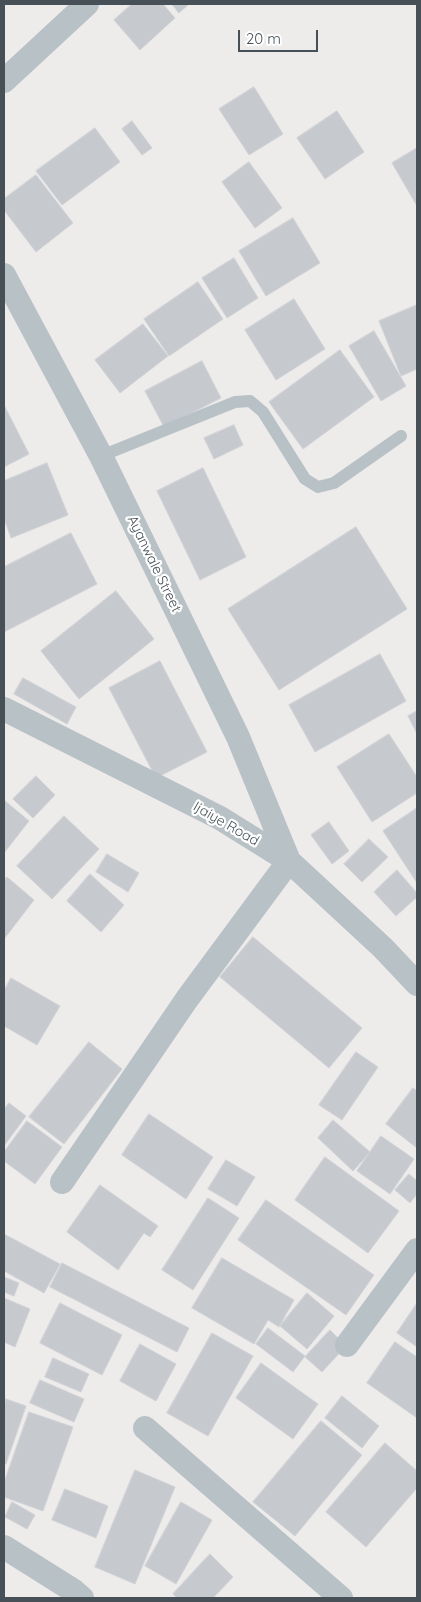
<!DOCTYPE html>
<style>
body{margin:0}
#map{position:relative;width:421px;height:1602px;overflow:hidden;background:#eeebeb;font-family:Quicksand,sans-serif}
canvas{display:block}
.frame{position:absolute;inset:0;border:5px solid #465056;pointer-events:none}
.scale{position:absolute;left:238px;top:30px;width:80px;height:22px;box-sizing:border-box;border:2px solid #465056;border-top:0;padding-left:6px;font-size:15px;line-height:18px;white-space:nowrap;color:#465056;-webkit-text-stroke:4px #fff;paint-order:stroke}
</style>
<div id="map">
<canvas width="421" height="1602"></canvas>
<div class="frame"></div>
<div class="scale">20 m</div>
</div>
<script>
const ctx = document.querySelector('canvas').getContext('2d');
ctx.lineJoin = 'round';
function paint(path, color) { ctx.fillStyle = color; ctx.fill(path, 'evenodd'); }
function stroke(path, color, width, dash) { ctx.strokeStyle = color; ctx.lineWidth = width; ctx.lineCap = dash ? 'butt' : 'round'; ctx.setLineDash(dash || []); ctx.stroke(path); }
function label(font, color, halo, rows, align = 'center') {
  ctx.font = font + ' Quicksand,sans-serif'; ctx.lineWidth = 4.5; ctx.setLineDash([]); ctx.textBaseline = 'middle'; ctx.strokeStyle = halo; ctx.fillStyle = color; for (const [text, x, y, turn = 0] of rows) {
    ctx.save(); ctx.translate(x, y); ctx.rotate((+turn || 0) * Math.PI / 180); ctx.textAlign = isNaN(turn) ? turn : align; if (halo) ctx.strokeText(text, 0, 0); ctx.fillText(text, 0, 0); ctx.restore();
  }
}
const building = new Path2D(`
 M132,4H163L175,18L140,50L114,20Z
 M172,4H189L179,13Z
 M254,87L283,134L249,155L219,109Z
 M337,111L364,152L325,179L297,138Z
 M132,121L152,148L142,155L122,129Z
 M95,128L120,162L62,205L36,171Z
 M417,148V206L392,163Z
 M249,162L282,208L255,228L222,182Z
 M36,175L73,223L36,252L4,210V199Z
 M293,218L320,263L266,296L239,251Z
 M234,258L258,298L227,318L202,278Z
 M198,282L223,319L169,356L144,319Z
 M294,299L325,349L276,380L245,330Z
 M417,305V369L401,376L379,321Z
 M143,324L168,356L120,393L95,360Z
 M374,331L406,386L381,401L349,346Z
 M340,350L374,397L303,449L269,402Z
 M202,361L221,398L164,427L145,391Z
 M4,405L29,454L4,467Z
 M234,425L243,445L214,459L204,438Z
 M47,463L68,515L11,538L4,518V481Z
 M203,468L246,557L200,580L157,491Z
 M356,527L407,609L279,690L228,609Z
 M71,533L97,584L4,632V567Z
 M116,591L154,639L79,699L41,651Z
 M380,654L406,701L315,752L289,705Z
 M160,661L207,752L156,778L109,688Z
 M23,678L76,707L67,724L14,694Z
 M417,711V734L408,716Z
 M389,734L417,777V793L372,822L337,767Z
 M36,776L55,795L33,818L13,799Z
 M4,800L29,821L4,853Z
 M417,808V883L383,831Z
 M64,816L99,849L52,899L17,866Z
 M329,822L349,851L332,864L311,835Z
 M369,839L388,857L362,882L344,864Z
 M107,854L139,873L128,892L96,872Z
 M397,870L417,893V897L396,916L374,892Z
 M90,874L124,905L101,932L67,901Z
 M7,877L34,900L4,939V881Z
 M253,937L362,1028L329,1068L220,977Z
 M11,978L60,1006L37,1045L4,1026V991Z
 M89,1042L122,1069L64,1144L29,1117Z
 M356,1052L378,1067L342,1120L319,1105Z
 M413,1088L417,1091V1148L386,1124Z
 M9,1103L26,1116L4,1146V1110Z
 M149,1114L213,1157L186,1199L122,1155Z
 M333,1120L370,1152L353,1171L318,1138Z
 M27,1121L62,1147L35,1184L4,1161V1152Z
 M381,1136L414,1159L390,1194L357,1171Z
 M325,1157L399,1211L368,1253L295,1200Z
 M226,1160L255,1177L237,1206L208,1189Z
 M409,1174L417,1181V1194L410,1203L395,1190Z
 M100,1185L158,1226L150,1237L144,1233L118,1270L67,1232Z
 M208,1198L239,1218L193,1290L162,1270Z
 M266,1200L374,1275L346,1315L238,1240Z
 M4,1234L60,1264L44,1293L4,1271Z
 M222,1258L294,1300L279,1327L268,1320L254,1344L192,1308Z
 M62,1263L189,1328L177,1352L50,1287Z
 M4,1277L19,1283L14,1296L4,1292Z
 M307,1293L334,1316L307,1349L280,1326Z
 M4,1298L30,1309L15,1347L4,1342Z
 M60,1303L122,1335L102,1375L40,1343Z
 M417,1303V1347L397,1333Z
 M268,1328L305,1356L293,1372L256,1344Z
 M330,1330L346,1346L322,1372L305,1357Z
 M212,1333L253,1356L208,1436L167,1413Z
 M395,1342L417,1357V1418L367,1383Z
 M140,1344L176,1364L156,1401L120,1381Z
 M53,1358L89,1374L81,1392L45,1377Z
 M261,1363L318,1404L293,1439L236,1398Z
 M40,1380L84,1399L74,1422L30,1403Z
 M342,1396L379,1426L362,1448L325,1418Z
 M6,1399L26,1406L6,1464L4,1463V1406Z
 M29,1412L73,1427L43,1511L4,1497V1483Z
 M321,1421L362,1455L295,1536L253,1502Z
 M385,1443L417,1471V1488L366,1547L326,1512Z
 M135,1470L175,1487L135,1584L95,1567Z
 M65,1489L108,1506L96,1538L52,1520Z
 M12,1502L35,1515L27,1529L5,1517Z
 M181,1502L212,1520L176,1584L145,1566Z
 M210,1554L233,1577L213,1598H177L173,1594Z`);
const lane = new Path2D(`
 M101,456L235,402L250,401L263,412L305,479L318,487L334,483L401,436`);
const street = new Path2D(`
 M4,81L87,4
 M4,275L101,456L238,737L289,861L187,999L62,1182
 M4,709L220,818L289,861L383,948L417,984
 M347,1345L417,1250
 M145,1428L341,1598
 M4,1547L74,1591L82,1598`);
const streetNames = [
 ["Ayanwale Street",154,564,64],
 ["Ijaiye Road",226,824,30]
];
paint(building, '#c6c9ce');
stroke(building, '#d0d2d6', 1);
stroke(lane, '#b8c1c6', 12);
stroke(street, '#b8c1c6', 24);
label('14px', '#465056', '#fff', streetNames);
</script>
